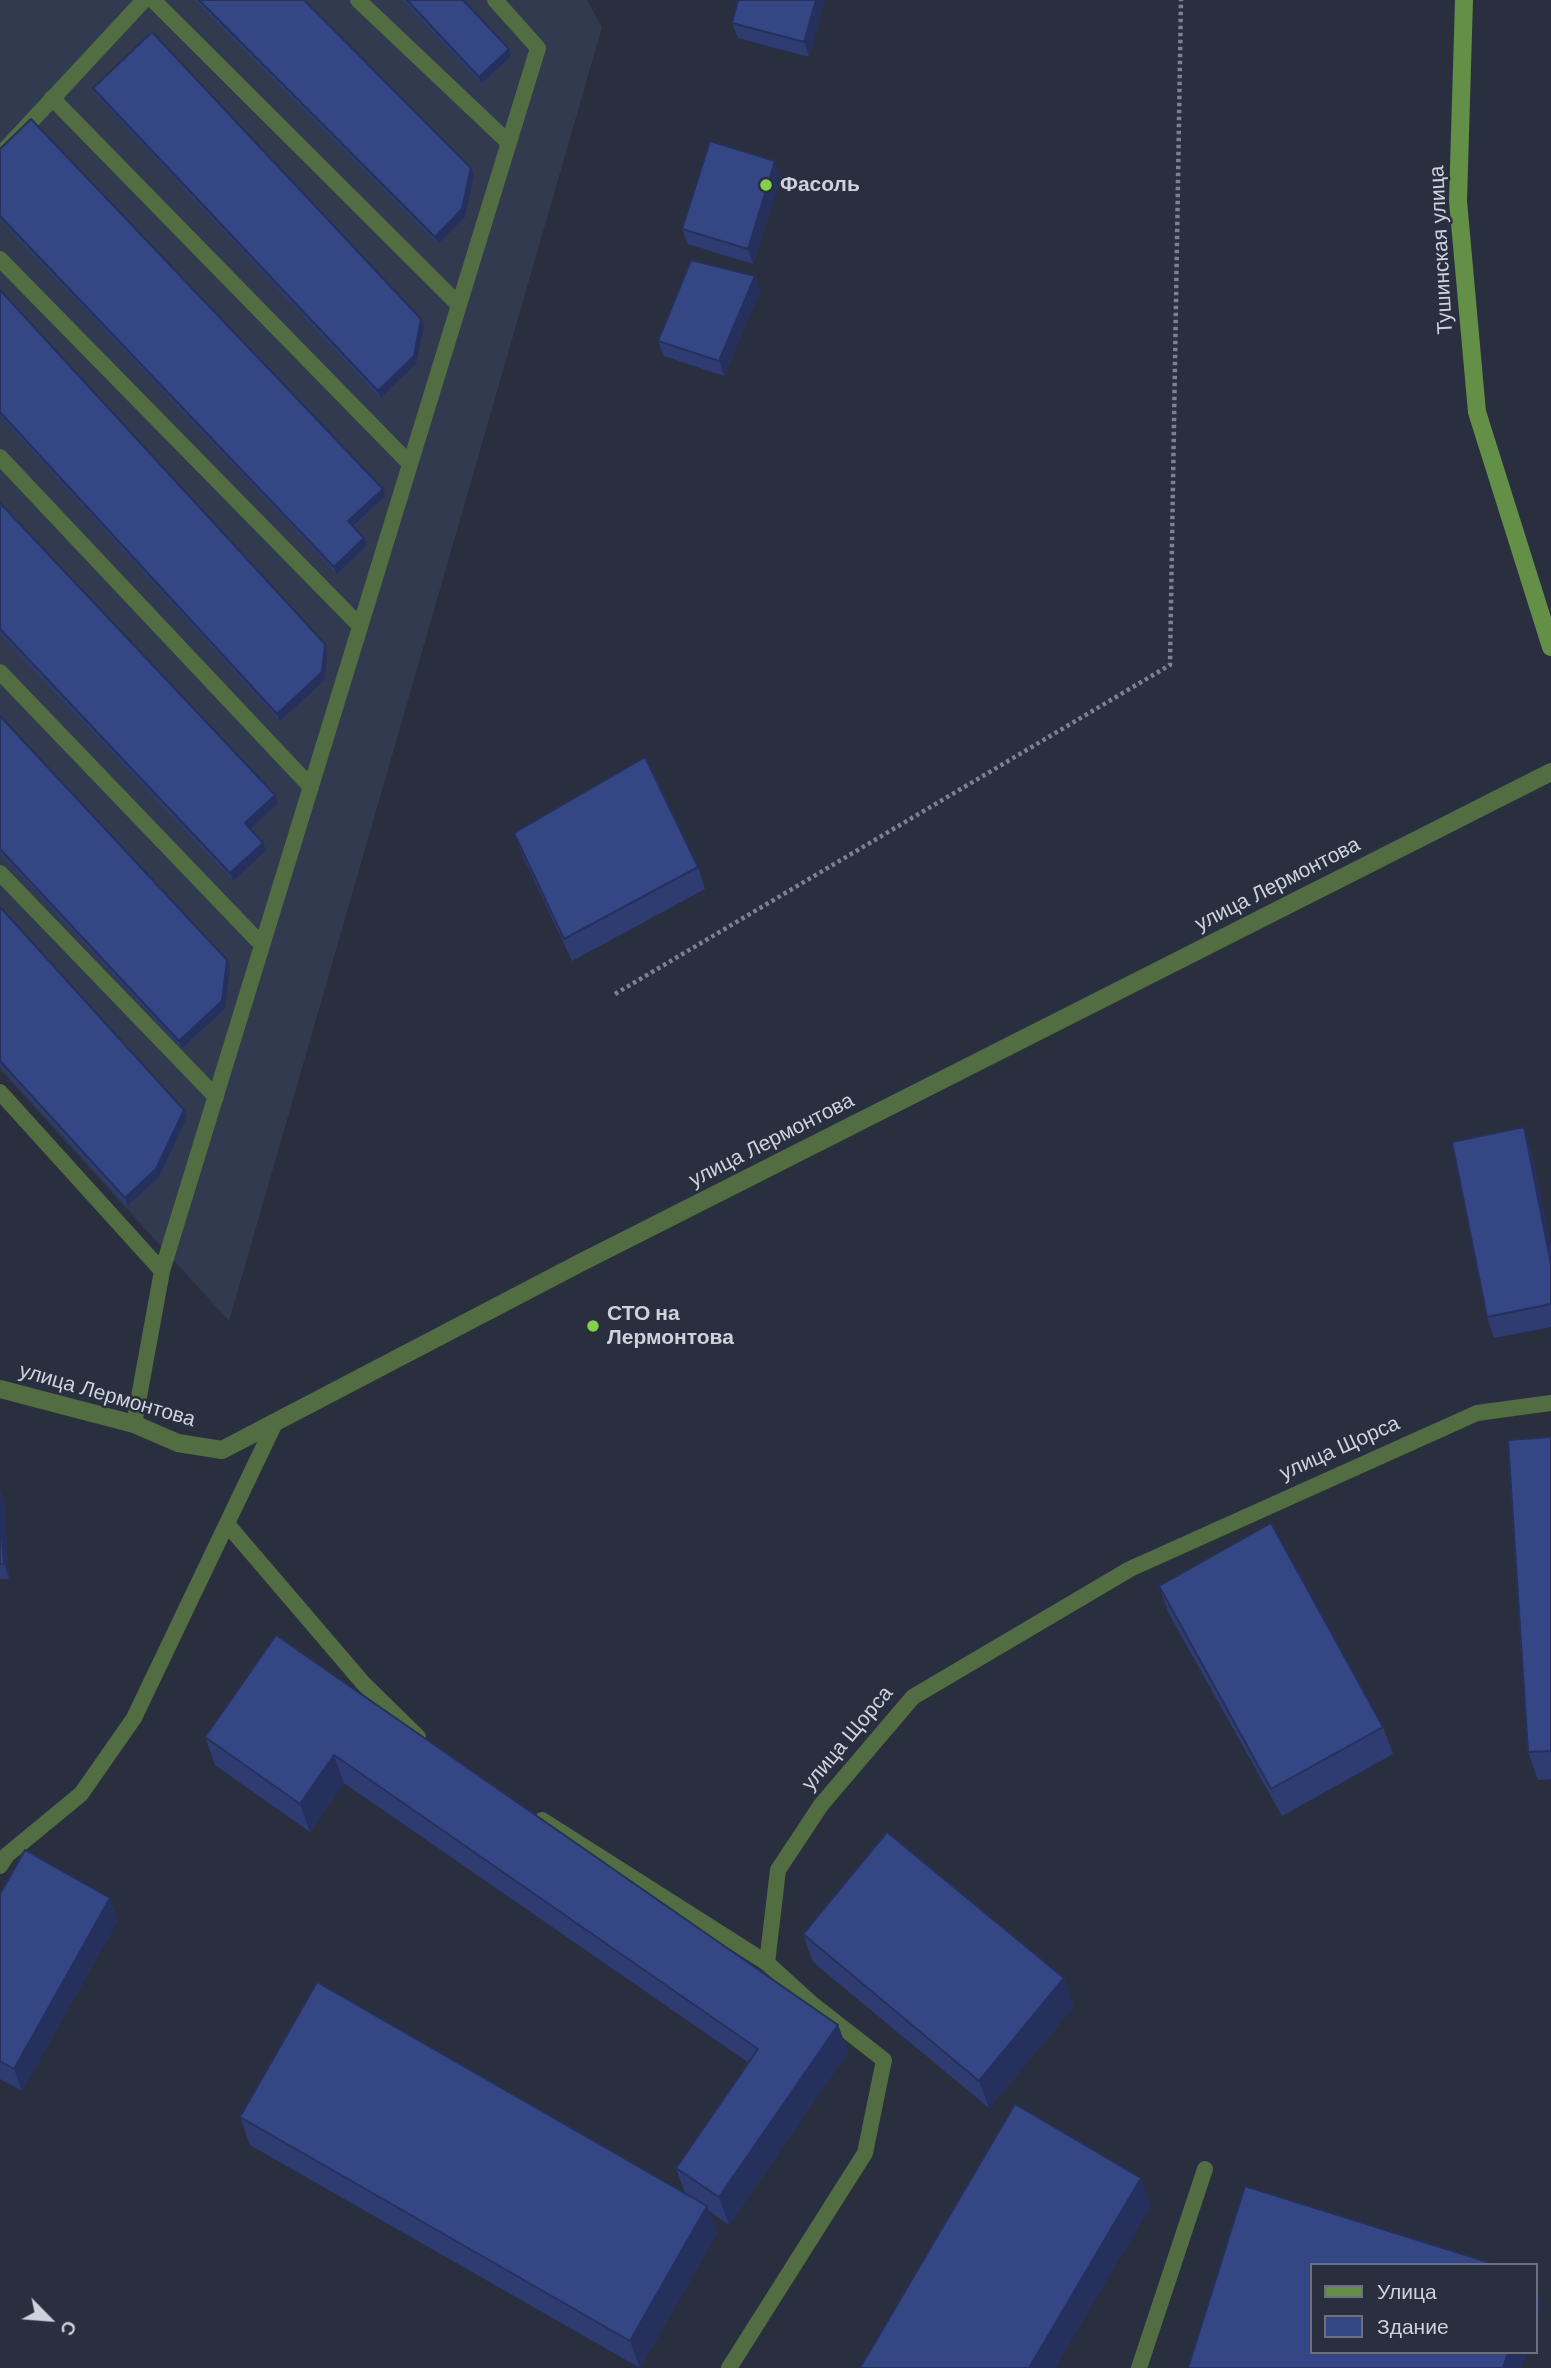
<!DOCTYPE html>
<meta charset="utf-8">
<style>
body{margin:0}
#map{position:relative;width:1551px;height:2368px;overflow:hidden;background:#2a2f40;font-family:"DM Sans",sans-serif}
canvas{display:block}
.legend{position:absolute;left:1310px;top:2263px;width:228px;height:91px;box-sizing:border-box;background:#2a2f40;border:2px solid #6c707e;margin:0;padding:9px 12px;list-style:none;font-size:21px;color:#ced2dc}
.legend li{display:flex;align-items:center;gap:14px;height:35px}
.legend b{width:35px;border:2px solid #6c707e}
.north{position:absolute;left:14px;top:2284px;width:70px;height:70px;-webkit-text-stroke:5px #2a2f40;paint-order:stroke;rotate:115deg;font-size:19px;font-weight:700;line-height:28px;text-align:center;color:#ced2dc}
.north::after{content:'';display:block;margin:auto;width:24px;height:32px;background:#ced2dc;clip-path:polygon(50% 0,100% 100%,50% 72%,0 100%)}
</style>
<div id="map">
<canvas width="1551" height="2368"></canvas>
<ul class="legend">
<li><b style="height:9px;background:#638f46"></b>Улица</li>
<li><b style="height:19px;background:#354684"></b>Здание</li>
</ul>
<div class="north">С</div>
</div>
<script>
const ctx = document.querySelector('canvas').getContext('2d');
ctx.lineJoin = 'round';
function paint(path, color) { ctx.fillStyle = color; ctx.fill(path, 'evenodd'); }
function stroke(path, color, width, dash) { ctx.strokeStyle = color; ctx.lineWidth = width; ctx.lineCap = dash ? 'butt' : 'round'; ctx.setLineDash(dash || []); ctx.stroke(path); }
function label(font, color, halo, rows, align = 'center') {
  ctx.font = font + ' "DM Sans",sans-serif'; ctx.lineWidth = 5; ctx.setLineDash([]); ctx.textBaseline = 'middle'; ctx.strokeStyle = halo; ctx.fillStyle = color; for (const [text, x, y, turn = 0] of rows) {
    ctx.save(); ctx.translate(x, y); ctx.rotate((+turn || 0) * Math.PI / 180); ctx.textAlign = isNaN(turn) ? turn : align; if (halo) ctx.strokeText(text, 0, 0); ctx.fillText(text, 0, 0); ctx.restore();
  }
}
const built = new Path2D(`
 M0,0H587L602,27L229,1321L0,1069Z`);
const path = new Path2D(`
 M615,994L1170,665L1181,0`);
const service = new Path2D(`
 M153,0L459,305
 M358,0L509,143
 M52,98L410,464
 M0,155L144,0
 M0,259L360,626
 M0,457L311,787
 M0,672L262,945
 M0,873L216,1097
 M0,1092L162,1271
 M134,1424L162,1271L538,48L495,0
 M227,1524L363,1683L418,1737
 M542,1820L767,1963
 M0,1866L7,1855L81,1794L134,1718L274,1425
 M729,2368L865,2153L884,2060L811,2003L767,1963L778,1870L821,1805L913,1697L1130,1569L1477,1413L1551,1403
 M1139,2368L1205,2169`);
const minor = new Path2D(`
 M0,1389L134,1424L178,1443L222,1450L580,1263L1551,772`);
const secondary = new Path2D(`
 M1464,0L1458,201L1477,412L1551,647`);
const wall = new Path2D(`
 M195,0H304L474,175L465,217L438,244Z
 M403,0H463L509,49L511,56L481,84Z
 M738,0H825L809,57L738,38L732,23Z
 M93,88L421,319L424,326L416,364L380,398L96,95Z
 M0,149L385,496L354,526L364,538L367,545L337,574L0,220Z
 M781,176L753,264L688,244L682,229Z
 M755,276L760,291L724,376L664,356L658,341Z
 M0,290L327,652L325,680L280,721L0,416Z
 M0,503L278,803L250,829L263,843L266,850L233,881L0,634Z
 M0,716L227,960L230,967L225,1009L182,1048L0,853Z
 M514,833L698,867L705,889L572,961L522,854Z
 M0,907L184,1110L187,1117L159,1177L127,1206L0,1066Z
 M1531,1149L1551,1246V1327L1494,1338L1487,1317Z
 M1551,1437V1779L1538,1780L1528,1752Z
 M0,1491L4,1502L9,1579H0Z
 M1159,1586L1383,1727L1393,1754L1282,1816L1169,1614Z
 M276,1635L838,2025L848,2052L729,2225L709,2211L717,2233L640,2368L250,2145L240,2117L685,2193L676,2168L749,2063L344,1783L310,1832L215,1765L205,1737Z
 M0,1894L118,1920L22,2091L0,2079Z
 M803,1934L1074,2006L989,2108L813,1962Z`);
const shadedWall = new Path2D(`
 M816,0H825L809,57L804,42Z
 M509,49L511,56L481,84L479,77Z
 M775,161L781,176L753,264L748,249Z
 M471,168L474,175L465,217L438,244L435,237Z
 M755,276L760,291L724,376L719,361Z
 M421,319L424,326L416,364L380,398L378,391Z
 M383,489L385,496L351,528L348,521Z
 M364,538L367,545L337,574L334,567Z
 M325,644L327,652L325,680L280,721L277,714Z
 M275,795L278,803L248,831L245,823Z
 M263,843L266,850L233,881L230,873Z
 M227,960L230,967L225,1009L182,1048L179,1041Z
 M184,1110L187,1117L159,1177L127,1206L125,1198Z
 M1524,1127L1531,1149L1551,1246V1264Z
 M0,1491L4,1502L9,1579L4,1564L0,1510Z
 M334,1755L344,1783L310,1832L300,1804Z
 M110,1898L118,1920L22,2091L14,2069Z
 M1064,1978L1074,2006L989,2108L979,2081Z
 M838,2025L848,2052L729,2225L719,2197Z
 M1141,2178L1151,2206L1055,2368H1029Z
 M707,2206L717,2233L640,2368L630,2341Z
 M1535,2285L1542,2304L1535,2326Z
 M1508,2352H1527L1522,2368H1503Z`);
const building = new Path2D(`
 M199,0H304L471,168L462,209L435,237Z
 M407,0H463L509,49L479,77Z
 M738,0H816L804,42L732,23Z
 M152,32L421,319L414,356L378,391L93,88Z
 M31,119L383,489L348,521L364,538L334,567L0,216V149Z
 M710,141L775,161L748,249L682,229Z
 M691,260L755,276L719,361L658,341Z
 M0,290L325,644L322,672L277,714L0,412Z
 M0,503L275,795L245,823L263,843L230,873L0,629Z
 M0,716L227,960L222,1001L179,1041L0,849Z
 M645,757L698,867L564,939L514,833Z
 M0,907L184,1110L156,1169L125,1198L0,1061Z
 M1524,1127L1551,1264V1304L1487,1317L1452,1142Z
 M1551,1437V1751L1528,1752L1508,1440Z
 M0,1510L4,1564H0Z
 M1271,1523L1383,1727L1271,1789L1159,1586Z
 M276,1635L838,2025L719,2197L676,2168L758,2049L334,1755L300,1804L205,1737Z
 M887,1832L1064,1978L979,2081L803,1934Z
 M25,1850L110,1898L14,2069L0,2061V1894Z
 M317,1982L707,2206L630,2341L240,2117Z
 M1015,2104L1141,2178L1029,2368H860Z
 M1245,2186L1497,2265H1311V2352H1508L1503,2368H1188Z`);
const markers = [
 [766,185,7,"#84cf4d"],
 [593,1326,7,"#84cf4d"]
];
const poiNames = [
 ["Фасоль",780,185],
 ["СТО на",607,1314],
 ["Лермонтова",607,1338]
];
const streetNames = [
 ["Тушинская улица",1442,250,-93],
 ["улица Лермонтова",1278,885,-27],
 ["улица Лермонтова",772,1141,-27],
 ["улица Лермонтова",107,1396,16],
 ["улица Щорса",1340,1449,-24],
 ["улица Щорса",848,1739,-50]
];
paint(built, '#323a50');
stroke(path, '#7c818e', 4.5, [3.5, 3.5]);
stroke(service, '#516d41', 16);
stroke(minor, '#516d41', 18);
stroke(secondary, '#638f46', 18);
paint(wall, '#2e3c72');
paint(shadedWall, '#25315c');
paint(building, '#354684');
stroke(building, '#25315c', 2);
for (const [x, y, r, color] of markers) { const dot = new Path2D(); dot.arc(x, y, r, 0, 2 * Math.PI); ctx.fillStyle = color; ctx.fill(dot); stroke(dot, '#2a2f40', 2.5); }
label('bold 21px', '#ced2dc', '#2a2f40', poiNames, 'left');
label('21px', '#ced2dc', '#2a2f40', streetNames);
</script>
